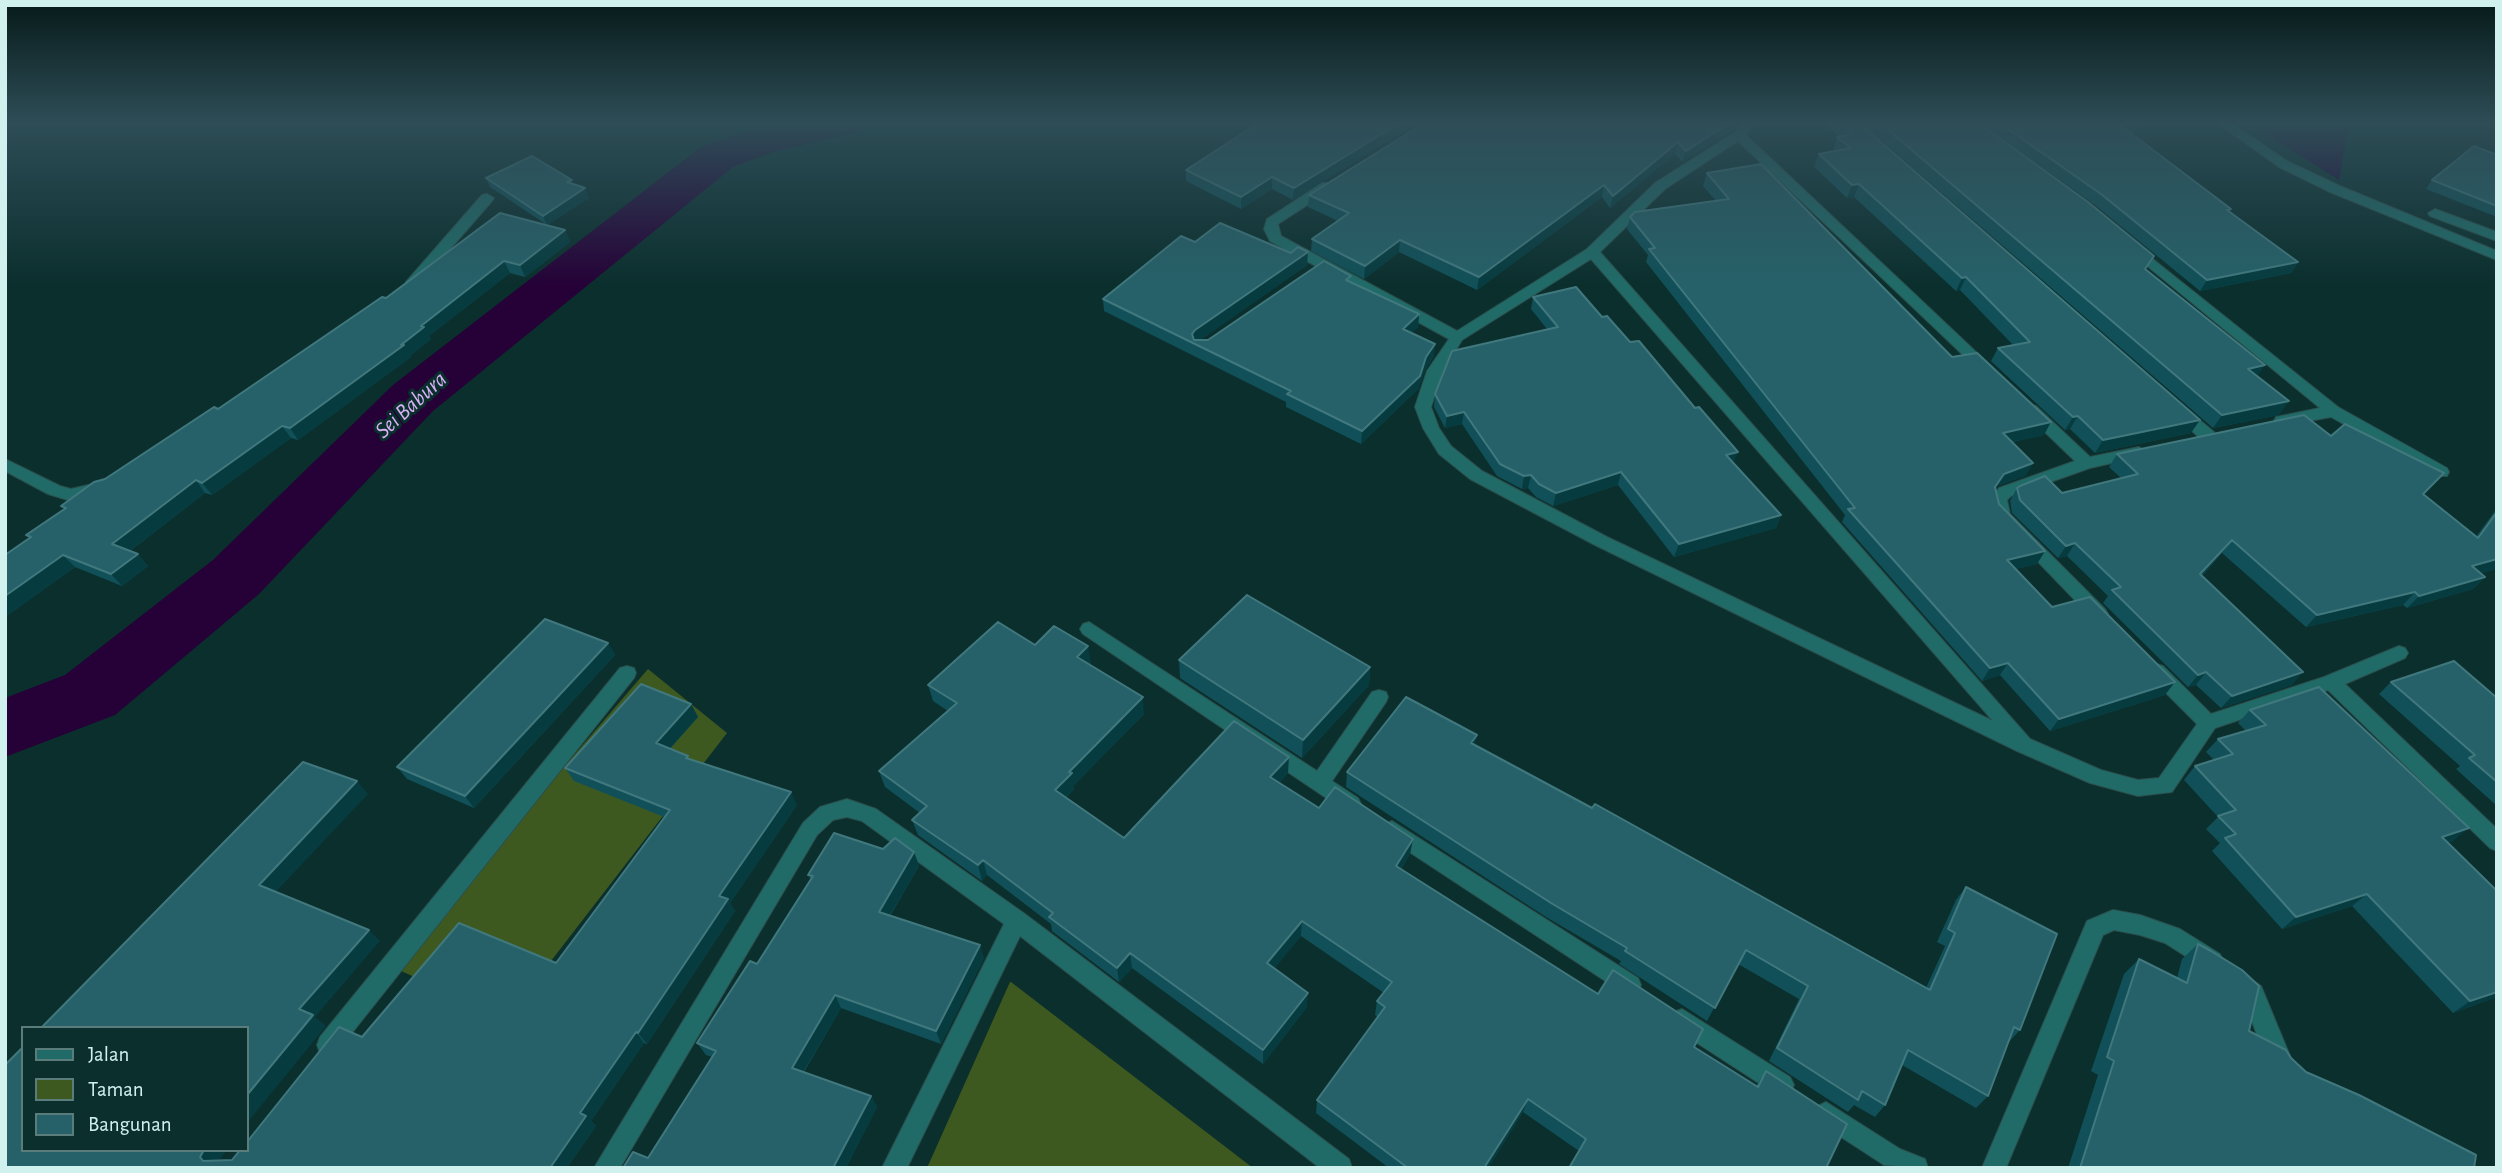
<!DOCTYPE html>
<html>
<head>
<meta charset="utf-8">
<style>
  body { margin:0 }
  #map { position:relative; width:2502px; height:1173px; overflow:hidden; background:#0b2f2d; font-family:"Alegreya Sans",sans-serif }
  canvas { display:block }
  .frame { position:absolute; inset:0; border:7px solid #d1f1ef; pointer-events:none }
  .legend { position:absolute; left:21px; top:1026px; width:228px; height:126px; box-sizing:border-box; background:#0b2f2d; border:2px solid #5a7d7b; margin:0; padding:9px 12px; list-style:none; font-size:21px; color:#d1f1ef }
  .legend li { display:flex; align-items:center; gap:14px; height:35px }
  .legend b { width:35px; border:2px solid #5a7d7b }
</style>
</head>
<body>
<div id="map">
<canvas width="2502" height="1173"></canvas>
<div class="frame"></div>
<ul class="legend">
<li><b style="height:9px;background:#206b68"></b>Jalan</li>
<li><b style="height:19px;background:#3e591f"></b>Taman</li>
<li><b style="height:19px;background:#266169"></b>Bangunan</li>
</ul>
</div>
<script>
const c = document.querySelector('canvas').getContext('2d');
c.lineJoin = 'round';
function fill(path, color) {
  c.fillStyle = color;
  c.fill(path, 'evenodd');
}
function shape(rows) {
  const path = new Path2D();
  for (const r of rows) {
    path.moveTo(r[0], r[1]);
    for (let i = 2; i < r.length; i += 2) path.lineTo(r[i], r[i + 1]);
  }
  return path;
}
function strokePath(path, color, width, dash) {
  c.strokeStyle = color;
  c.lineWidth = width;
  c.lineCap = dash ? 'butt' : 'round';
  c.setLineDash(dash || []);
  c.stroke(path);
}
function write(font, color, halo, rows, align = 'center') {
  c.font = font + ' "Alegreya Sans",sans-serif';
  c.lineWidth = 6;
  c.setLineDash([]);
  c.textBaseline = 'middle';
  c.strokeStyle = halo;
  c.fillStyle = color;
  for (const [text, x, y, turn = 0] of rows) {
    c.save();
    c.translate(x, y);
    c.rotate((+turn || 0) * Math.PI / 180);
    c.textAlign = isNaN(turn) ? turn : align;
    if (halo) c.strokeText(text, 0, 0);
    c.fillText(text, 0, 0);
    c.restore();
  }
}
fill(shape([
  [648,669,727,733,507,1018,392,967],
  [1010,982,1011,982,1253,1168,927,1168]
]), '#3e591f');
fill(shape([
  [2247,122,2349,122,2339,180]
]), '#250137');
fill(shape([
  [784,122,865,122,858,132,773,152,733,167,433,411,259,594,115,715,5,757,5,698,65,675,213,560,393,385,701,147,742,132,784,122]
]), '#250137');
const minor = shape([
  [1743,122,1755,122,1746,135,1992,367,1995,370,1992,373,1982,373,1738,141,1665,189,1600,252,2030,739,2101,770,2138,780,2159,778,2197,724,2149,676,2147,671,2149,666,2156,664,2163,666,2211,714,2324,677,2399,646,2405,648,2408,653,2405,658,2345,684,2497,829,2497,851,2490,848,2328,690,2215,728,2172,792,2138,796,2090,783,2017,751,1595,545,1470,479,1439,454,1423,428,1415,407,1427,371,1449,339,1270,241,1264,229,1267,219,1322,183,1332,183,1332,189,1278,224,1281,236,1457,331,1587,249,1655,183,1735,132,1743,122],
  [1591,259,1993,721,1607,537,1482,471,1451,446,1439,428,1431,407,1443,371,1462,340,1591,259],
  [2216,122,2230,122,2287,161,2340,186,2497,251,2497,260,2330,192,2279,167,2216,122],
  [487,194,494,198,492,201,416,288,406,288,406,282,482,195,487,194],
  [2435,209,2497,232,2497,241,2430,216,2428,213,2435,209],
  [2134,244,2338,407,2447,468,2449,472,2447,476,2435,476,2331,417,2282,426,2276,425,2274,421,2276,417,2320,408,2129,251,2127,248,2134,244],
  [2031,405,2036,406,2090,457,2139,447,2147,452,2139,457,2090,468,2011,496,2007,500,2010,514,2105,609,2108,614,2105,619,2093,619,1994,516,1991,499,1999,488,2075,461,2026,414,2023,410,2031,405],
  [2179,406,2184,407,2214,432,2216,436,2214,440,2202,440,2174,415,2171,411,2179,406],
  [5,459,60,486,71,489,97,483,105,489,103,493,71,501,48,494,5,471,5,459],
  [1089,622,1317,771,1372,692,1379,690,1386,692,1388,697,1386,702,1332,781,1358,798,1361,804,1358,810,1351,812,1344,810,1083,634,1080,629,1083,624,1089,622],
  [627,666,634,668,636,673,634,678,336,1053,328,1056,320,1053,317,1045,320,1037,620,668,627,666],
  [847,799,876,809,1025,914,1349,1159,1352,1168,1320,1168,1020,936,907,1168,882,1168,1004,924,862,821,847,817,833,820,817,835,620,1168,594,1168,803,823,820,807,847,799],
  [1392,821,1638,978,1641,985,1638,992,1630,995,1622,992,1385,836,1382,830,1385,824,1392,821],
  [2113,910,2140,915,2180,929,2220,954,2223,961,2220,968,2212,971,2204,968,2165,943,2140,935,2114,930,2103,935,2006,1168,1982,1168,2087,921,2113,910],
  [2243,974,2261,986,2292,1061,2289,1069,2281,1072,2273,1069,2263,1051,2244,1000,2232,984,2235,977,2243,974],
  [1682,1009,1790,1077,1794,1085,1790,1093,1782,1096,1774,1093,1674,1028,1671,1020,1674,1012,1682,1009],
  [1826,1102,1900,1149,1925,1159,1928,1168,1884,1165,1818,1122,1814,1114,1818,1106,1826,1102]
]);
strokePath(minor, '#2b4e4c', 2);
fill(minor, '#206b68');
fill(shape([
  [1419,122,1293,200,1272,189,1241,209,1186,181,1186,170],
  [1426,122,1740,122,1733,130,1682,162,1675,154,1610,208,1602,197,1477,290,1399,252,1364,279,1311,251,1312,239,1338,221,1308,207,1309,195],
  [1823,122,1858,122,2191,433,2095,453,2070,429,2065,430,1991,361,1998,348,2013,345,1960,290,1956,291,1854,197,1847,198,1814,167,1819,154,1835,151,1833,149,1838,136],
  [1860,122,1977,122,2146,270,2257,376,2279,415,2213,428],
  [1983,122,2140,122,2134,133,2131,133,2231,209,2229,212,2298,262,2291,273,2200,291,2095,205,1982,125],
  [2497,155,2497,217,2426,189,2432,180],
  [1707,173,1952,357,2044,435,2012,442,2033,463,2025,476,1997,486,1996,488,1999,504,2045,551,2037,564,2015,569,2052,607,2165,695,2050,731,2000,675,1982,681,1842,522,1845,515,1646,262,1648,255,1627,229,1630,217,1716,201,1703,186],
  [486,178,574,185,589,198,547,225,490,187],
  [565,230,570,242,525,277,510,273,429,336,431,339,410,356,411,357,298,440,291,438,212,495,205,493,130,551,148,566,122,586,75,567,5,617,5,555,29,538,26,535,64,509,61,506,218,409,386,298],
  [1195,242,1307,265,1200,340,1208,340,1351,282,1419,314,1418,327,1411,333,1434,356,1425,370,1418,389,1361,444,1286,407,1286,402,1104,311,1103,299],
  [1533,297,1602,317,1781,515,1776,528,1674,557,1618,485,1553,506,1536,497,1528,488,1522,489,1497,476,1462,424,1445,428,1434,407,1435,394,1547,329,1531,309],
  [2331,436,2444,473,2424,495,2476,537,2497,508,2497,569,2481,573,2485,577,2473,589,2407,608,2403,605,2306,627,2222,553,2202,576,2292,685,2221,708,2196,685,2188,687,2103,603,2108,596,2067,556,2058,558,2012,513,2010,501,2017,488,2062,493,2121,478,2109,467,2117,454],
  [608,643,615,655,474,808,407,779,397,767],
  [1035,645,1091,663,1089,664,1144,714,1074,785,1074,789,1066,798,1124,838,1288,773,1279,783,1319,808,1413,839,1410,854,1401,869,1598,994,1694,1047,1756,1086,1766,1071,1847,1124,1579,1151,1523,1112,1488,1168,1389,1168,1316,1113,1317,1100,1378,1017,1375,1015,1377,1001,1384,993,1301,936,1274,968,1307,1007,1263,1064,1132,968,1119,982,1052,931,1051,924,987,875,982,881,918,835,912,820,920,813,885,787,879,771,948,711,933,701,928,685],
  [1179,660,1370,667,1369,685,1302,758,1180,678],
  [2391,682,2497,698,2497,806,2456,769,2460,766,2379,694],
  [691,704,698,717,670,749,690,759,797,805,730,903,735,911,647,1044,644,1043,591,1121,596,1126,567,1168,5,1168,232,1160,362,1037,556,963,664,817,574,781,565,768],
  [2250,710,2453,841,2447,843,2497,997,2453,1013,2352,906,2282,929,2212,851,2220,843,2206,829,2218,817,2184,780,2195,766,2214,760,2206,752,2218,739,2246,731,2238,723],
  [1475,746,1926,988,1945,946,1937,942,1956,900,1966,887,2020,1030,2008,1043,1988,1096,1976,1108,1902,1065,1885,1105,1875,1117,1854,1105,1848,1112,1769,1061,1799,999,1738,964,1707,1021,1619,964,1621,961,1546,917,1346,787,1347,772],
  [883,849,914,852,919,866,890,916,984,958,941,1044,841,1008,804,1072,871,1096,877,1107,846,1168,623,1168,648,1158,712,1057,706,1055,697,1043,757,964,811,880,808,875],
  [2198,944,2249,1031,2291,1058,2306,1072,2474,1168,2068,1168,2098,1075,2091,1071,2124,974,2139,959,2177,978,2182,959]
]), '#115058');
fill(shape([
  [1401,122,1419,122,1293,200,1294,188],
  [1731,122,1740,122,1733,130,1682,162,1686,151],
  [2136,122,2140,122,2134,133,2114,136,2120,125],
  [1678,142,1675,154,1610,208,1613,196],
  [1272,177,1272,189,1241,209,1241,197],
  [1859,184,1854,197,1847,198,1852,185],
  [1604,185,1602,197,1477,290,1479,277],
  [585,188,589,198,547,225,543,216],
  [565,230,570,242,525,277,520,265],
  [1400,240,1399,252,1364,279,1365,266],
  [1308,252,1307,265,1195,344,1192,334,1195,330],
  [504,261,510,273,429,336,431,339,410,356,411,357,298,440,290,428,401,345,421,326],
  [2298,262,2291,273,2200,291,2207,280],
  [1966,277,1960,290,1956,291,1962,278],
  [1419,314,1418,327,1402,342,1403,329],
  [1435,344,1434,356,1425,370,1418,389,1361,444,1362,431,1426,357],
  [2265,365,2256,378,2248,369],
  [2289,401,2279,415,2213,428,2222,415],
  [1464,412,1462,424,1445,428,1447,416],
  [2078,416,2070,429,2065,430,2073,417],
  [2200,420,2191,433,2095,453,2103,440],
  [2051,422,2044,435,1996,445,2003,433],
  [282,426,291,438,212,495,202,483],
  [1738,452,1733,464,1726,455],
  [2033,463,2025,476,1997,486,1988,499,2004,474],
  [1621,472,1618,485,1553,506,1556,493],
  [1531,475,1528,488,1522,489,1524,476],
  [196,480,205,493,123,556,112,544],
  [1781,515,1776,528,1674,557,1679,544],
  [2232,540,2222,553,2191,587,2200,574],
  [2075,543,2067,556,2058,558,2066,546],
  [2045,551,2037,564,2000,573,2007,560],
  [138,554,148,566,122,586,111,574],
  [63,555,75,567,5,617,5,596],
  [2497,559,2497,569,2460,579,2472,566],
  [2485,577,2473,589,2407,608,2419,596],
  [2415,592,2403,605,2306,627,2317,615],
  [608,643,615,655,474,808,465,796],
  [1088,646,1091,663,1080,673,1077,657],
  [2008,663,2000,675,1982,681,1990,668],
  [1370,667,1369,685,1302,758,1303,740],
  [2206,672,2196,685,2188,687,2198,675],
  [2303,672,2292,685,2221,708,2232,696],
  [2175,682,2165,695,2050,731,2059,719],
  [1143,697,1144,714,1074,785,1074,789,1058,806,1055,790,1069,772],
  [691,704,698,717,663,756,656,743],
  [1477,735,1474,750,1471,743],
  [1289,757,1288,773,1270,793,1270,777],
  [357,781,368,794,271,897,259,885],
  [791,792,797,805,730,903,735,911,647,1044,638,1033,719,896],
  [2469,828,2453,841,2426,850,2442,837],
  [1413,839,1410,854,1393,881,1396,866],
  [914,852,919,866,884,925,879,912],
  [983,860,987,875,982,881,978,865],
  [2367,894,2352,906,2282,929,2296,917],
  [1302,921,1301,936,1267,978,1267,963],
  [369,930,380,941,315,1017,326,1026,247,1123,247,1095,299,1009],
  [980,945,984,958,941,1044,936,1031],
  [1130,953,1132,968,1119,982,1117,968],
  [2497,992,2497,997,2453,1013,2470,1001],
  [1308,993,1307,1007,1263,1064,1263,1050],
  [835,995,841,1008,799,1079,792,1068],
  [636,1032,644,1043,591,1121,596,1126,567,1168,550,1168,580,1113],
  [871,1096,877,1107,846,1168,833,1168],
  [1528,1099,1523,1112,1488,1168,1484,1168],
  [204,1150,226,1150,216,1167,203,1161,200,1157]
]), '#063c40');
const building = shape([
  [1260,122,1401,122,1294,188,1272,177,1241,197,1186,170,1260,122],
  [1426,122,1731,122,1686,151,1678,142,1613,196,1604,185,1479,277,1400,240,1365,266,1312,239,1349,213,1309,195,1426,122],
  [1841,122,1858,122,2200,420,2103,440,2078,416,2073,417,1998,348,2030,342,1966,277,1962,278,1859,184,1852,185,1819,154,1851,148,1837,137,1853,134,1841,122],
  [1879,122,1977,122,2088,202,2154,256,2145,269,2265,365,2248,369,2289,401,2222,415,1879,122],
  [1998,122,2136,122,2120,125,2231,209,2227,210,2298,262,2207,280,2101,194,1998,122],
  [2474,146,2497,155,2497,206,2432,180,2474,146],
  [532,156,572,180,567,182,585,188,543,216,486,178,532,156],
  [1761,164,1952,357,1977,353,2051,422,2003,433,2033,463,2004,474,1995,487,1999,504,2045,551,2007,560,2052,607,2090,597,2175,682,2059,719,2008,663,1990,668,1848,509,1855,508,1649,249,1655,248,1630,217,1635,212,1729,199,1707,173,1761,164],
  [500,213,565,230,520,265,504,261,421,326,424,327,401,345,404,345,290,428,282,426,202,483,196,480,112,544,138,554,111,574,63,555,5,596,5,555,31,537,26,535,66,508,61,506,94,482,105,479,214,407,218,409,382,297,386,298,500,213],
  [1220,223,1291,253,1298,247,1308,252,1195,330,1192,334,1194,340,1208,340,1324,261,1351,276,1346,280,1419,314,1403,329,1435,344,1426,357,1420,376,1362,431,1287,394,1291,391,1103,299,1181,236,1195,242,1220,223],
  [1576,287,1602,317,1607,316,1630,342,1639,341,1695,408,1699,407,1738,452,1726,455,1781,515,1679,544,1621,472,1556,493,1539,484,1531,475,1524,476,1500,464,1464,412,1447,416,1435,394,1452,351,1558,327,1533,297,1576,287],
  [2304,415,2331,436,2345,424,2444,473,2423,494,2478,538,2497,512,2497,559,2472,566,2485,577,2419,596,2415,592,2317,615,2232,540,2200,574,2303,672,2232,696,2206,672,2198,675,2112,590,2121,587,2075,543,2066,546,2020,500,2017,488,2020,486,2045,476,2062,493,2138,474,2117,454,2304,415],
  [1247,595,1370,667,1303,740,1179,660,1247,595],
  [545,619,608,643,465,796,397,767,545,619],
  [998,622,1035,645,1054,626,1088,646,1077,657,1143,697,1069,772,1072,773,1055,790,1124,838,1234,721,1289,757,1270,777,1319,808,1335,787,1413,839,1396,866,1598,994,1613,970,1703,1029,1694,1047,1758,1087,1766,1071,1847,1124,1826,1168,1569,1168,1586,1139,1528,1099,1484,1168,1408,1168,1317,1100,1385,1007,1377,1001,1392,982,1302,921,1267,963,1308,993,1263,1050,1130,953,1117,968,1049,917,1053,913,983,860,978,865,912,820,927,806,879,771,957,703,928,685,998,622],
  [2454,661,2497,698,2497,782,2469,758,2475,755,2391,682,2454,661],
  [641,684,691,704,656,743,688,756,686,758,791,792,719,896,728,899,638,1033,636,1032,580,1113,586,1116,550,1168,5,1168,5,1065,23,1047,23,1150,204,1150,200,1157,203,1161,232,1160,240,1150,247,1150,247,1142,339,1027,362,1037,459,923,556,963,670,810,565,768,641,684],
  [2319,687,2469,828,2442,837,2497,891,2497,992,2470,1001,2367,894,2296,917,2225,838,2236,834,2218,816,2236,810,2195,766,2233,754,2218,739,2266,725,2250,710,2319,687],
  [1406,697,1477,735,1471,743,1592,808,1595,804,1930,990,1955,933,1948,929,1966,887,2057,934,2020,1030,2014,1027,1988,1096,1908,1050,1885,1105,1862,1091,1858,1100,1777,1048,1808,986,1746,950,1715,1008,1625,951,1627,948,1551,903,1347,772,1406,697],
  [303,762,357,781,259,885,369,930,299,1009,313,1015,247,1095,247,1028,41,1028,303,762],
  [834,833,883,849,895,838,914,852,879,912,980,945,936,1031,835,995,792,1068,871,1096,833,1168,623,1168,633,1152,648,1158,716,1051,697,1043,750,961,757,964,813,876,808,875,834,833],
  [2198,944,2211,951,2242,970,2259,986,2249,1031,2286,1050,2291,1058,2306,1072,2359,1095,2476,1155,2474,1168,2080,1168,2114,1061,2107,1057,2139,959,2187,983,2198,944]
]);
fill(building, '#266169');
strokePath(building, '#41787e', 2);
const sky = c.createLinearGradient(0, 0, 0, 286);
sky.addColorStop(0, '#061a19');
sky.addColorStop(0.43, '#2e4d57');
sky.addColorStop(1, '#2e4d5700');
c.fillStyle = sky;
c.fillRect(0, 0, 2502, 286);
write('italic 23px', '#d9b1f6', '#0b2f2d', [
  ["Sei Babura",411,405,-42]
]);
</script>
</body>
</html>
